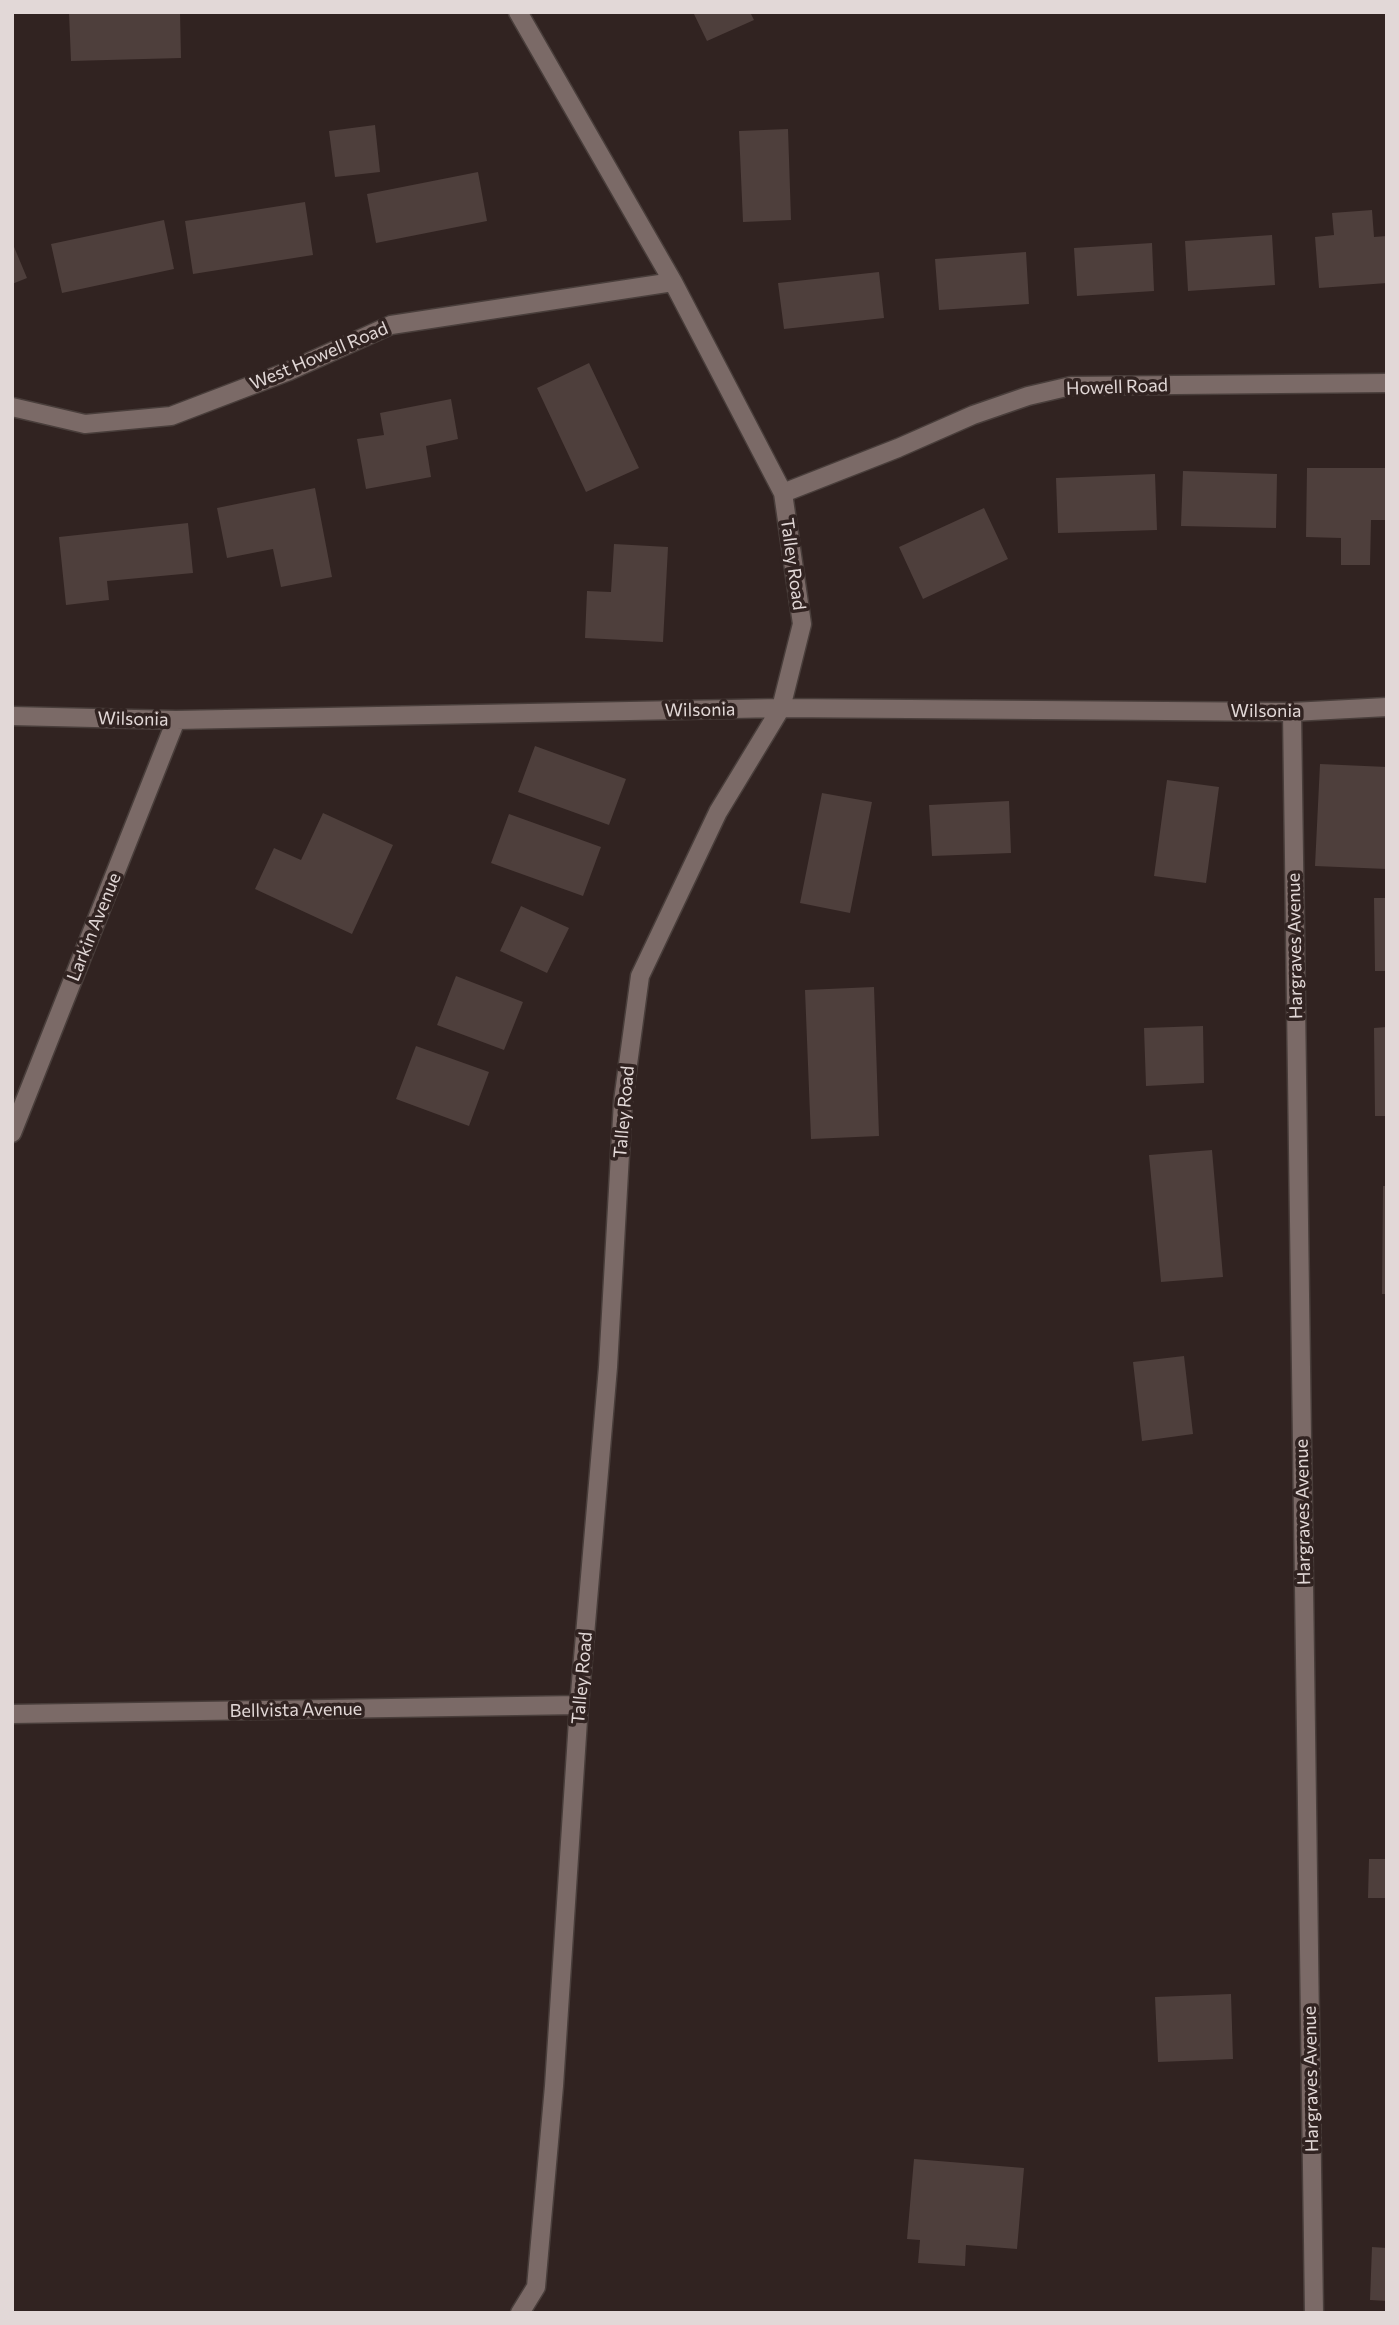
<!DOCTYPE html>
<html>
<head>
<meta charset="utf-8">
<style>
  body { margin:0 }
  #map { position:relative; width:1399px; height:2325px; overflow:hidden; background:#312321; font-family:Commissioner,sans-serif }
  canvas { display:block }
  .frame { position:absolute; inset:0; border:14px solid #e2d8d7; pointer-events:none }
</style>
</head>
<body>
<div id="map">
<canvas width="1399" height="2325"></canvas>
<div class="frame"></div>
</div>
<script>
const c = document.querySelector('canvas').getContext('2d');
c.lineJoin = 'round';
function fill(path, color) {
  c.fillStyle = color;
  c.fill(path, 'evenodd');
}
function shape(rows) {
  const path = new Path2D();
  for (const r of rows) {
    path.moveTo(r[0], r[1]);
    for (let i = 2; i < r.length; i += 2) path.lineTo(r[i], r[i + 1]);
  }
  return path;
}
function strokePath(path, color, width, dash) {
  c.strokeStyle = color;
  c.lineWidth = width;
  c.lineCap = dash ? 'butt' : 'round';
  c.setLineDash(dash || []);
  c.stroke(path);
}
function write(font, color, halo, rows, align = 'center') {
  c.font = font + ' Commissioner,sans-serif';
  c.lineWidth = 7;
  c.setLineDash([]);
  c.textBaseline = 'middle';
  c.strokeStyle = halo;
  c.fillStyle = color;
  for (const [text, x, y, turn = 0] of rows) {
    c.save();
    c.translate(x, y);
    c.rotate((+turn || 0) * Math.PI / 180);
    c.textAlign = isNaN(turn) ? turn : align;
    if (halo) c.strokeText(text, 0, 0);
    c.fillText(text, 0, 0);
    c.restore();
  }
}
fill(shape([
  [69,12,180,12,181,58,71,61],
  [693,12,750,12,754,20,707,41],
  [375,125,380,172,335,177,329,131],
  [788,129,791,220,743,222,739,131],
  [478,172,487,221,376,243,367,194],
  [305,202,313,255,193,274,185,221],
  [1372,210,1374,237,1387,236,1387,283,1319,288,1315,237,1334,235,1332,213],
  [164,220,174,269,62,293,51,244],
  [1272,235,1275,285,1188,291,1185,241],
  [12,242,27,278,12,284],
  [1152,243,1154,291,1077,296,1074,248],
  [1026,252,1029,304,939,310,935,259],
  [879,272,884,318,784,329,778,283],
  [589,363,639,468,586,492,537,388],
  [451,399,458,439,426,446,431,477,366,489,357,439,384,435,380,413],
  [1307,468,1387,468,1387,520,1371,520,1370,565,1341,565,1341,538,1306,537],
  [1183,471,1277,474,1276,528,1181,526],
  [1155,474,1157,530,1058,533,1056,478],
  [315,488,332,577,281,587,273,549,227,558,217,508],
  [984,508,1008,559,923,599,899,547],
  [188,523,193,573,107,581,109,600,66,605,59,537],
  [614,544,668,547,663,642,585,638,587,591,611,592],
  [535,746,626,779,609,825,518,792],
  [1320,764,1387,767,1387,869,1315,866],
  [1167,780,1219,787,1206,883,1154,876],
  [822,793,872,802,850,913,800,903],
  [1009,801,1011,853,932,856,929,805],
  [323,813,393,845,352,934,255,889,274,848,301,860],
  [509,814,601,847,583,896,491,863],
  [1374,898,1387,898,1387,971,1375,971],
  [521,906,569,928,547,973,500,951],
  [456,976,523,1002,504,1050,437,1025],
  [874,987,879,1136,811,1139,805,990],
  [1203,1026,1204,1083,1146,1086,1144,1028],
  [1387,1027,1387,1116,1375,1116,1374,1028],
  [416,1046,489,1072,469,1126,396,1099],
  [1212,1150,1223,1277,1161,1282,1149,1155],
  [1383,1186,1387,1186,1387,1294,1382,1294],
  [1184,1356,1193,1434,1142,1441,1133,1362],
  [1369,1859,1387,1859,1387,1898,1368,1898],
  [1231,1994,1233,2059,1158,2062,1155,1997],
  [914,2159,1024,2168,1017,2249,966,2245,965,2266,918,2263,920,2240,907,2239],
  [1372,2247,1387,2248,1387,2301,1370,2300]
]), '#4e3f3c');
const street = shape([
  [518,12,673,282,783,493,802,624,781,708,718,812,640,976,623,1101,608,1367,579,1705,554,2086,536,2287,520,2313],
  [12,407,85,424,171,416,289,371,391,325,673,282],
  [783,493,898,448,973,415,1028,396,1071,386,1387,383],
  [1292,712,1314,2313],
  [12,716,176,720,781,708,1292,712,1387,707],
  [12,1133,176,720],
  [12,1714,579,1705]
]);
strokePath(street, '#493e3b', 21);
strokePath(street, '#7b6a67', 18);
write('18px', '#e2d8d7', '#312321', [
  ["West Howell Road",319,356,-23],
  ["Howell Road",1117,387,-2],
  ["Talley Road",793,564,82],
  ["Wilsonia",700,710,-1],
  ["Wilsonia",1266,711],
  ["Wilsonia",133,719,1],
  ["Larkin Avenue",94,927,-68],
  ["Hargraves Avenue",1295,946,-91],
  ["Talley Road",624,1112,-85],
  ["Hargraves Avenue",1303,1512,-91],
  ["Talley Road",582,1678,-85],
  ["Bellvista Avenue",296,1710,-1],
  ["Hargraves Avenue",1311,2079,-91]
]);
</script>
</body>
</html>
